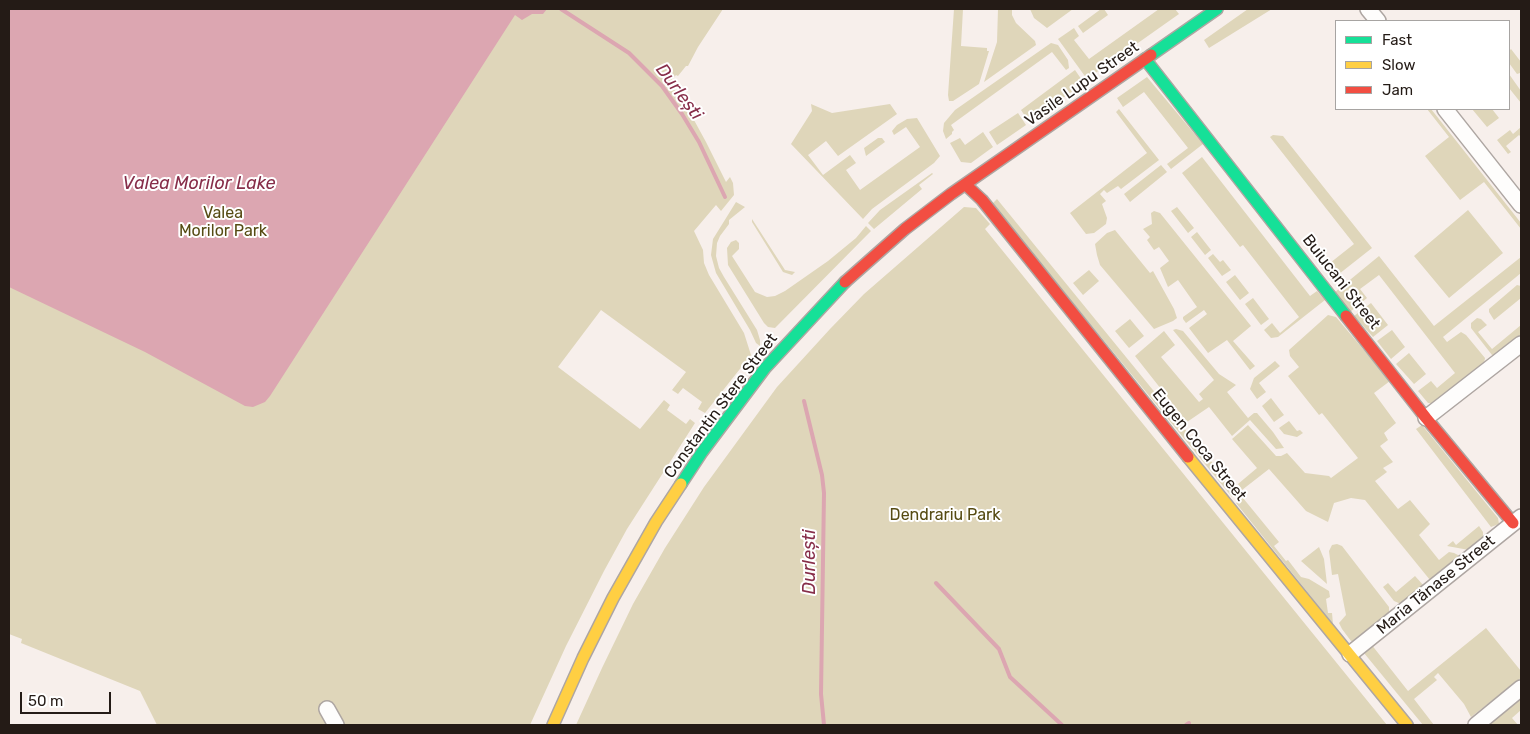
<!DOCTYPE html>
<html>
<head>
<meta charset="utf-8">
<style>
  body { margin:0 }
  #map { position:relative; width:1530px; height:734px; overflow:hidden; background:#f7efeb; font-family:Rubik,sans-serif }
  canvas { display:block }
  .frame { position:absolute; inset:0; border:10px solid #241b16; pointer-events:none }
  .legend { position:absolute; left:1335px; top:20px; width:175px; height:90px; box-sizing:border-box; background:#fff; border:1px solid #a7a4a2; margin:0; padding:6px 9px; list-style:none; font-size:15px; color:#241b16 }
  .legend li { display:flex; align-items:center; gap:10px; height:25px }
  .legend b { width:25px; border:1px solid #a7a4a2 }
  .scale { position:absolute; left:20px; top:692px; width:91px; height:22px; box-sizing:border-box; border:2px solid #241b16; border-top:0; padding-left:6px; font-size:15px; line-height:18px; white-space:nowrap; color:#241b16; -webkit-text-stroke:4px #fff; paint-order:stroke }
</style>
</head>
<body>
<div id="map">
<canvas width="1530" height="734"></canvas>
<div class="frame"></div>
<ul class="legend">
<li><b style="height:6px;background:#16e098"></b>Fast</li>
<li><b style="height:6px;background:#ffcf43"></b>Slow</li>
<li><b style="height:6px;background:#f24e42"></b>Jam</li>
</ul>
<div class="scale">50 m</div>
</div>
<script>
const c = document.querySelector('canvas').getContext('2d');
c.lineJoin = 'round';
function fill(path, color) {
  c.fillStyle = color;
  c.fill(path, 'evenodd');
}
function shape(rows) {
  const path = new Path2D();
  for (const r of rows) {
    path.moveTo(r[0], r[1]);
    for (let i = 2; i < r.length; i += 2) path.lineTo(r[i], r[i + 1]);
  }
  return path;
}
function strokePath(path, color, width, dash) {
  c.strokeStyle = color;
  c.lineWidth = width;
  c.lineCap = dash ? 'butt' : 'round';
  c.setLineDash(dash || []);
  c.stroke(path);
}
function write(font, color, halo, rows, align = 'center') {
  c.font = font + ' Rubik,sans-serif';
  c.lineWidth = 4;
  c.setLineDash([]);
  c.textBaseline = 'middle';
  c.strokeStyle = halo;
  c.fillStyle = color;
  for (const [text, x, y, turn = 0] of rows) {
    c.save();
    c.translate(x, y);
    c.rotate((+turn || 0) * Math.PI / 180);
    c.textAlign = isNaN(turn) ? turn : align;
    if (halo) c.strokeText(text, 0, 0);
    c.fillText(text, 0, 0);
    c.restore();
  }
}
fill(shape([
  [9,9,723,9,698,47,688,66,686,66,678,76,676,75,669,83,683,100,706,142,726,182,730,177,733,183,734,195,721,211,716,205,694,231,703,250,704,263,709,275,744,333,751,355,705,413,698,409,702,402,683,388,678,394,672,390,686,372,601,310,558,367,640,429,664,400,670,405,667,410,686,424,690,419,695,423,627,529,604,571,566,646,530,725,157,725,140,691,21,643,22,639,9,634],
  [954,9,963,9,961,46,987,48,987,51,989,51,979,84,953,101,949,101,948,95],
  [998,9,1012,9,1012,15,1016,23,1035,41,1036,45,984,82,997,42],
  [1030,9,1073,9,1047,28,1034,18],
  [1101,9,1104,9,1108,15,1083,33,1078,26],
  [1159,9,1175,9,1179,14,1087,79,1058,39,1074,28,1079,36,1074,40,1089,59],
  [1248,9,1272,9,1209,48,1204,40],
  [1051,43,1058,45,1068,60,1069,68,1066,70,1052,52,951,125,954,130,952,132,952,134,946,139,943,131,944,123,955,110],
  [1511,49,1521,62,1521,72,1520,73,1517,74,1509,63,1509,51],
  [1075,70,1084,83,1029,122,1021,110],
  [1509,74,1521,91,1521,103,1509,88],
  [1147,77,1203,144,1171,169,1167,164,1188,148,1144,92,1123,107,1117,98],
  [811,104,832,113,890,104,897,114,838,156,826,141,808,155,823,175,850,155,856,163,846,170,860,190,920,147,906,127,894,135,892,131,897,125,907,119,917,118,940,156,934,163,872,209,863,219,791,144,812,111],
  [1119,109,1159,160,1121,189,1118,186,1107,193,1104,190,1100,194,1106,201,1102,204,1107,218,1106,224,1094,233,1086,234,1070,213,1147,153,1116,112],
  [1427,109,1431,109,1521,223,1521,229,1484,182,1460,200,1425,156,1449,137],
  [1472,109,1492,109,1499,118,1487,127],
  [1018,113,1026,125,997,145,989,132],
  [1521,127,1521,137,1519,135,1506,146,1511,152,1508,154,1497,140,1510,130,1513,134],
  [983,132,993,147,971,163,961,162,950,143,960,138,965,145],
  [1273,135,1283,136,1372,248,1339,274,1330,263,1354,244,1270,137],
  [878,138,882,138,885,142,866,156,864,148],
  [1202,157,1310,296,1317,291,1325,300,1278,337,1271,338,1264,330,1272,323,1280,333,1299,317,1243,245,1240,247,1182,173],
  [1161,165,1167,172,1130,202,1124,194],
  [932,173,933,174,919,185,922,189,874,229,868,223,880,210],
  [997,199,1237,493,1232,497,992,204],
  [736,202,745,207,729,220,729,224,720,236,717,243,716,256,719,268,724,277,757,330,760,340,760,346,756,343,750,330,716,273,711,255,713,239],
  [964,207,976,208,990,224,985,229,1387,725,576,725,602,668,633,604,665,548,704,487,777,387,830,329,864,294],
  [1177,207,1194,228,1188,233,1171,211],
  [1468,210,1503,253,1449,298,1414,256],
  [1154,211,1160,213,1251,326,1233,341,1255,366,1250,370,1227,340,1208,353,1189,328,1207,314,1204,310,1186,323,1183,319,1183,317,1197,307,1178,280,1168,287,1160,268,1169,261,1159,247,1154,250,1147,240,1150,237,1143,229,1152,224,1151,213],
  [752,219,785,270,795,272,792,275,783,272,752,222],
  [866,226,871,231,775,328,768,327,764,323,728,265,727,248,731,242,736,240,739,243,739,249,732,256,755,292,767,297,775,296,785,291,828,261,856,238],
  [1115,230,1150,273,1153,271,1174,309,1177,318,1173,321,1154,329,1100,265,1097,255,1095,244,1107,233],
  [1197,232,1211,250,1205,255,1191,237],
  [1213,254,1220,262,1223,260,1231,270,1222,276,1208,258],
  [1379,256,1434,326,1521,257,1521,273,1443,337,1447,342,1461,332,1466,335,1485,358,1484,364,1435,404,1428,403,1418,391,1431,381,1437,388,1455,373,1379,275,1360,289,1367,298,1350,312,1334,293],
  [1089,270,1099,281,1083,295,1073,283],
  [1235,275,1249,293,1240,300,1226,282],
  [1517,285,1521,286,1521,298,1494,320,1489,312,1489,309],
  [1253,298,1269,319,1261,325,1245,304],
  [1371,303,1388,325,1373,337,1354,316],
  [1328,315,1336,317,1390,381,1374,393,1396,423,1384,433,1388,440,1380,446,1393,462,1383,468,1387,472,1375,481,1398,509,1410,500,1430,524,1419,535,1439,560,1449,552,1454,553,1460,556,1430,580,1365,500,1351,498,1334,503,1328,522,1306,511,1269,469,1242,490,1238,484,1257,468,1232,439,1248,425,1276,456,1281,456,1287,453,1305,473,1329,476,1331,478,1358,458,1322,413,1319,415,1288,376,1299,367,1290,356,1289,350],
  [1477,318,1481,319,1487,325,1478,332,1492,349,1521,325,1521,335,1496,355,1492,355,1471,328,1471,323],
  [1130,319,1144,336,1129,348,1115,331],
  [1176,329,1183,331,1219,374,1236,385,1227,392,1248,418,1254,413,1257,413,1273,432,1284,448,1276,449,1250,420,1232,436,1209,407,1187,422,1135,356,1164,331,1175,345,1161,357,1199,402,1203,399,1199,394,1214,380,1173,330],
  [1392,330,1405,347,1391,359,1377,341],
  [1409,353,1426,374,1414,384,1396,364],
  [1275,361,1280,366,1259,383,1266,392,1257,399,1250,389,1254,378],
  [1271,398,1284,415,1274,422,1262,406],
  [1289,421,1297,431,1300,430,1303,433,1297,437,1284,434,1279,428],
  [1422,425,1498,518,1499,524,1491,527,1416,429],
  [1243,498,1279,542,1274,546,1286,561,1288,560,1301,577,1309,579,1329,591,1330,597,1326,599,1328,613,1332,613,1333,624,1236,503],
  [1479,526,1483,532,1483,538,1469,550,1447,546,1453,541,1456,545],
  [1337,544,1342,546,1389,607,1389,612,1386,615,1354,641,1351,641,1342,629,1339,623,1346,615,1338,574,1332,575,1329,551,1332,545],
  [1319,547,1324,559,1327,584,1301,561],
  [1415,576,1424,586,1401,604,1394,601,1383,587,1388,583,1396,592],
  [1486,628,1521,671,1521,678,1471,717,1464,704,1438,673,1434,677,1437,680,1414,699,1434,725,1423,725,1364,653,1364,651,1371,644,1408,691],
  [1521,696,1521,710,1512,718,1518,725,1486,725]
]), '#dfd6ba');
fill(shape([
  [9,9,547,9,543,14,532,14,522,20,515,15,270,396,265,402,253,407,245,406,145,352,9,287]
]), '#dca6b1');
strokePath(shape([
  [561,9,629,53,662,86,682,114,699,142,725,197],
  [804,401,822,475,824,493,821,694,824,725],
  [936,583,999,649,1010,677,1062,725],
  [1186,725,1189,723]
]), '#dca6b1', 4);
const street = shape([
  [1368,9,1378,21],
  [1445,109,1521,205],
  [1426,418,1521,344],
  [1350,654,1521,517],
  [327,709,336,725],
  [1476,725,1521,688]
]);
const fast = shape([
  [1151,55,1217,9],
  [1145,59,1346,316],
  [681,484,702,452,765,368,845,282]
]);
const slow = shape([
  [1188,457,1407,725],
  [553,725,583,658,613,598,656,522,681,484]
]);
const jam = shape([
  [966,185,982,200,1188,457],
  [845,282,905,229,951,194,1151,55],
  [1346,316,1426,418,1513,523]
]);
strokePath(street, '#aea6a2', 18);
strokePath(fast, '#aea6a2', 14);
strokePath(slow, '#aea6a2', 14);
strokePath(jam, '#aea6a2', 14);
strokePath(street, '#fefdfc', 15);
strokePath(fast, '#16e098', 11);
strokePath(slow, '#ffcf43', 11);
strokePath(jam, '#f24e42', 11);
write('16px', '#241b16', '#fff', [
  ["Vasile Lupu Street",1082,84,-35],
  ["Buiucani Street",1341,282,52],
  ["Constantin Stere Street",721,406,-53],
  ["Eugen Coca Street",1199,445,51],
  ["Maria Tănase Street",1436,585,-39]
]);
write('16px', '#564b13', '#fff', [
  ["Valea",223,213],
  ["Morilor Park",223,231],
  ["Dendrariu Park",945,515]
]);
write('italic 18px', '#872e4a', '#fff', [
  ["Durlești",679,92,53],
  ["Valea Morilor Lake",199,184],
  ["Durlești",810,562,-90]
]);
</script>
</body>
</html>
